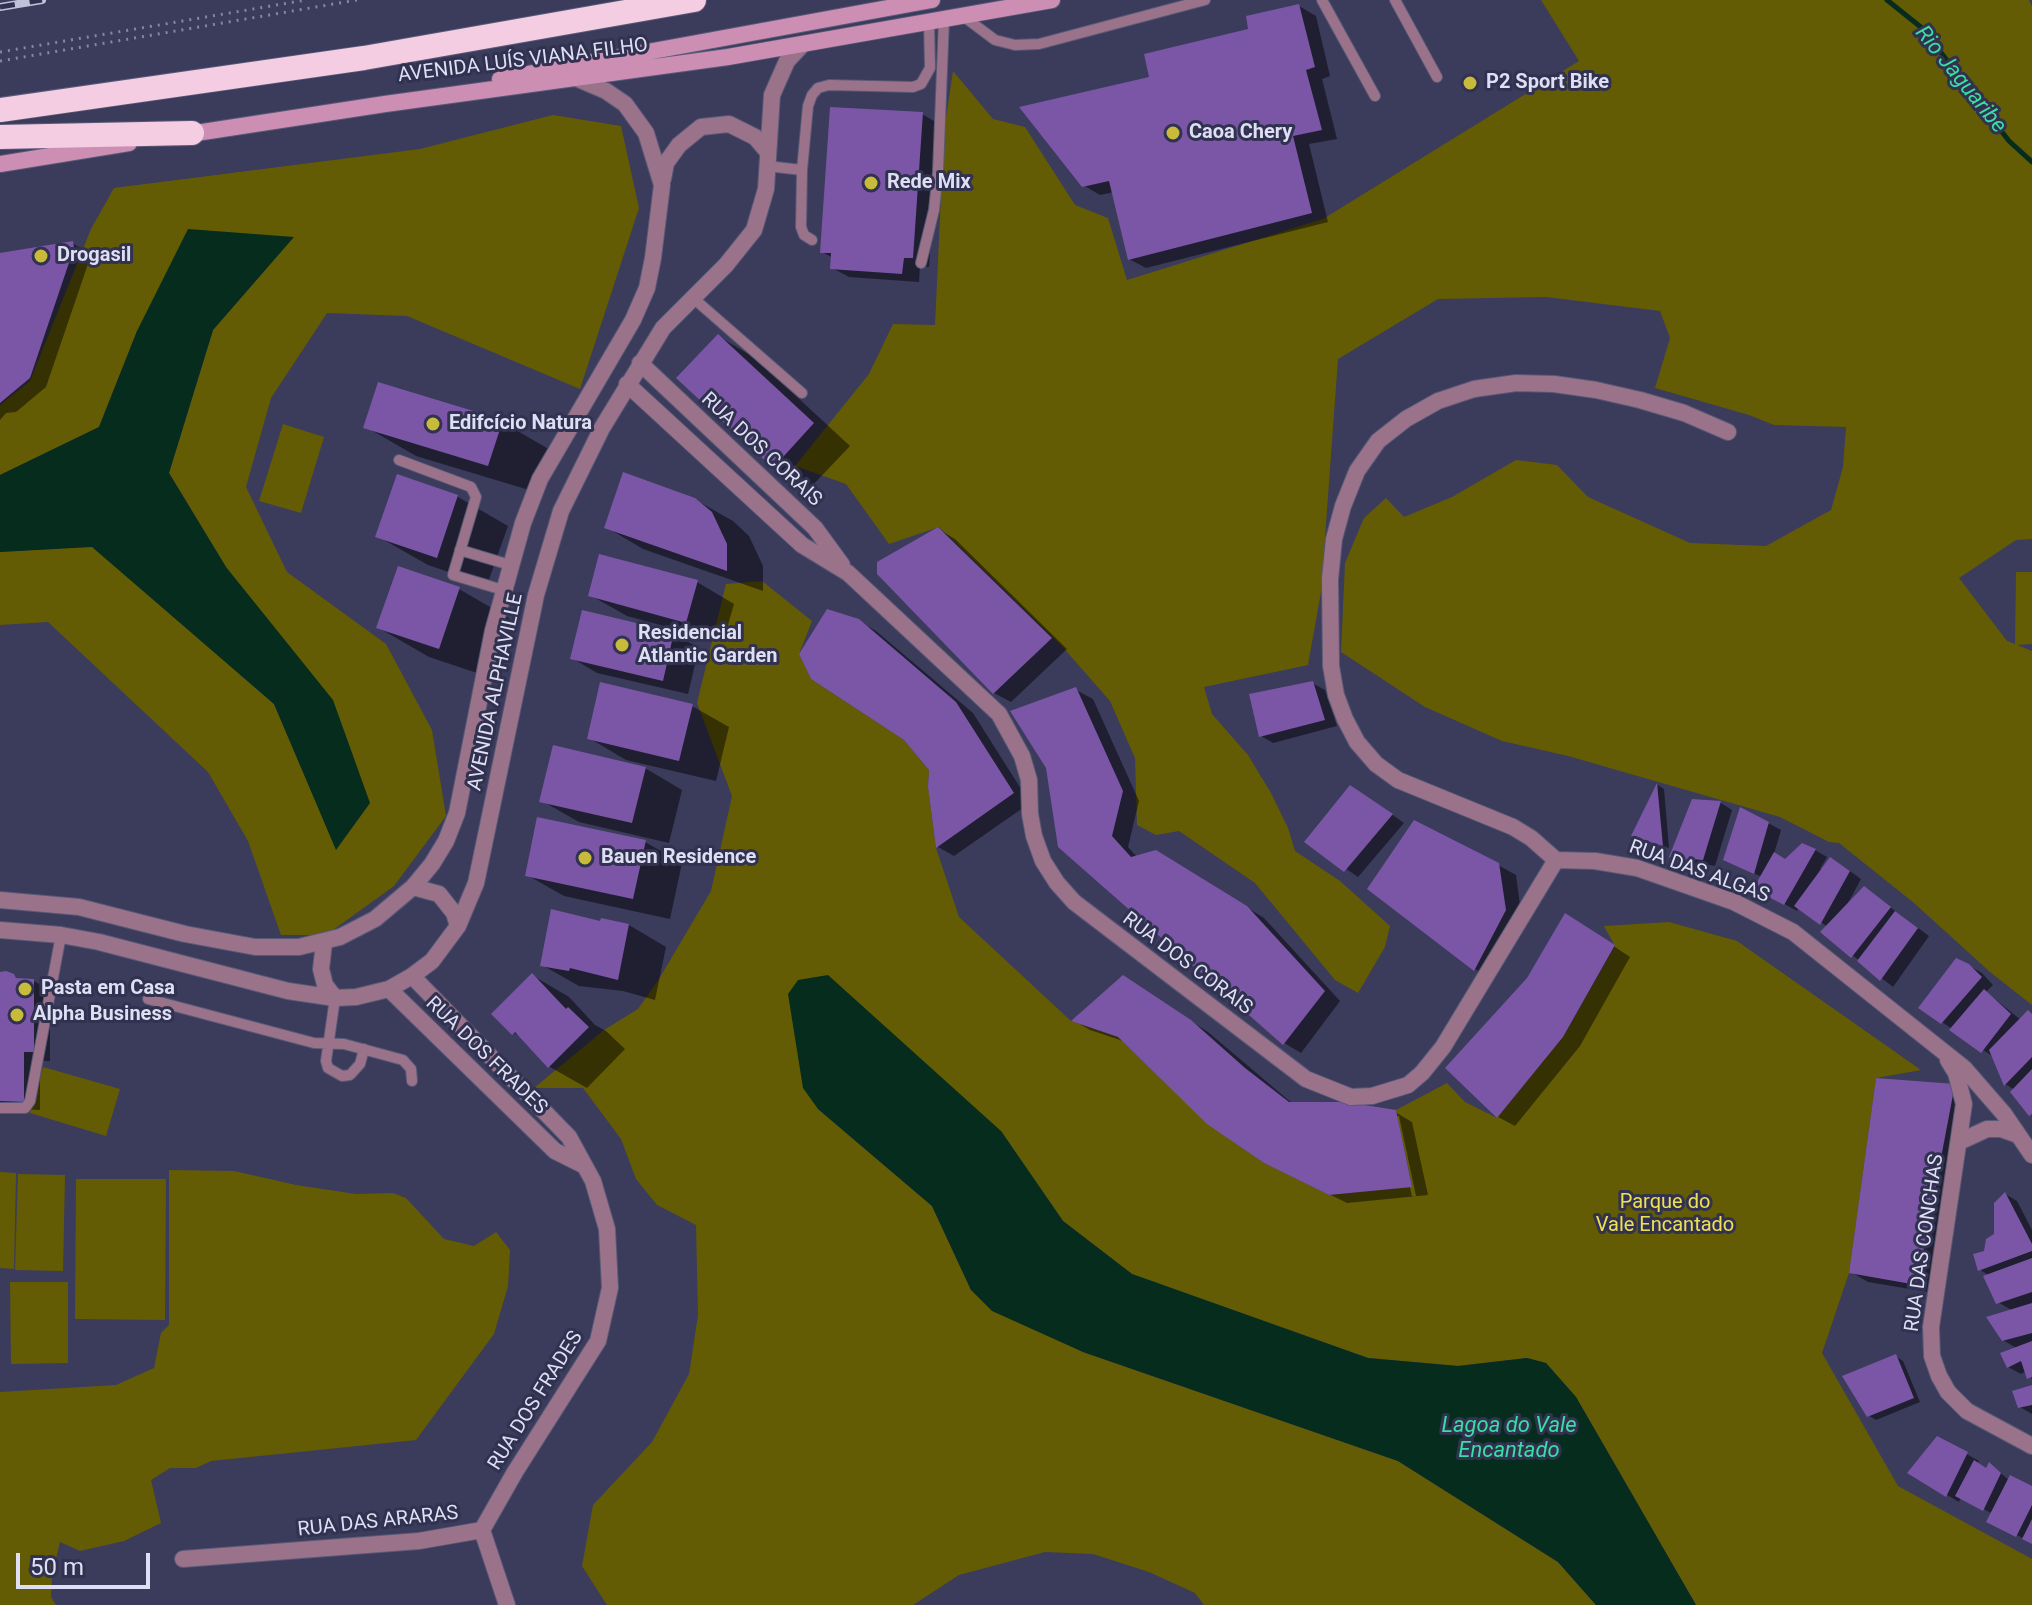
<!DOCTYPE html>
<html>
<head>
<meta charset="utf-8">
<style>
  body { margin:0 }
  #map { position:relative; width:2032px; height:1605px; overflow:hidden; background:#3b3b5c; font-family:Roboto,sans-serif }
  canvas { display:block }
  .scale { position:absolute; left:16px; top:1553px; width:134px; height:36px; box-sizing:border-box; border:4px solid #dedff4; border-top:0; padding-left:10px; font-size:24px; line-height:28px; white-space:nowrap; color:#dedff4; -webkit-text-stroke:6px #313150; paint-order:stroke }
</style>
</head>
<body>
<div id="map">
<canvas width="2032" height="1605"></canvas>
<div class="scale">50 m</div>
</div>
<script>
const c = document.querySelector('canvas').getContext('2d');
c.lineJoin = 'round';
function fill(path, color) {
  c.fillStyle = color;
  c.fill(path, 'evenodd');
}
function shape(rows) {
  const path = new Path2D();
  for (const r of rows) {
    path.moveTo(r[0], r[1]);
    for (let i = 2; i < r.length; i += 2) path.lineTo(r[i], r[i + 1]);
  }
  return path;
}
function strokePath(path, color, width, dash) {
  c.strokeStyle = color;
  c.lineWidth = width;
  c.lineCap = dash ? 'butt' : 'round';
  c.setLineDash(dash || []);
  c.stroke(path);
}
function write(font, color, halo, rows, align = 'center') {
  c.font = font + ' Roboto,sans-serif';
  c.lineWidth = 6;
  c.setLineDash([]);
  c.textBaseline = 'middle';
  c.strokeStyle = halo;
  c.fillStyle = color;
  for (const [text, x, y, turn = 0] of rows) {
    c.save();
    c.translate(x, y);
    c.rotate((+turn || 0) * Math.PI / 180);
    c.textAlign = isNaN(turn) ? turn : align;
    if (halo) c.strokeText(text, 0, 0);
    c.fillText(text, 0, 0);
    c.restore();
  }
}
fill(shape([
  [1541,0,2029,0,2032,6,2032,539,2016,540,1959,578,2007,641,2015,644,2016,572,2032,572,2032,644,2017,645,2032,651,2032,1005,1990,972,1914,903,1839,843,1829,842,1780,817,1568,756,1502,741,1425,707,1341,652,1345,563,1364,518,1386,498,1404,517,1452,497,1516,460,1557,465,1588,497,1690,543,1766,546,1831,510,1843,467,1846,427,1774,425,1749,415,1655,388,1670,338,1660,311,1546,297,1438,299,1338,359,1321,592,1308,665,1204,687,1212,714,1248,755,1271,793,1288,828,1295,851,1340,881,1390,926,1385,947,1358,993,1335,980,1255,883,1179,831,1156,835,1137,825,1135,758,1110,701,1060,644,939,527,889,544,846,484,795,466,869,374,893,324,935,325,944,131,953,71,993,119,1025,127,1075,205,1108,218,1127,280,1323,219,1579,61],
  [553,115,621,126,639,208,580,389,407,316,327,313,271,398,246,487,287,572,386,644,432,730,446,816,394,886,326,935,281,935,248,841,208,772,48,622,0,625,0,552,92,546,274,704,336,849,226,567,169,473,213,330,293,237,137,331,99,427,0,475,0,405,30,381,91,229,114,188,420,149],
  [283,424,324,437,301,513,259,501],
  [762,581,812,621,799,654,811,679,904,740,929,770,928,787,936,848,959,917,1071,1021,1118,1037,1208,1124,1264,1163,1329,1195,1412,1186,1396,1110,1447,1083,1465,1102,1497,1118,1563,1037,1615,946,1604,926,1669,922,1737,941,1921,1070,1876,1078,1849,1273,1822,1353,1898,1486,2032,1559,2032,1605,1696,1605,1576,1397,1546,1363,1527,1358,1458,1366,1368,1358,1132,1274,1063,1221,1001,1131,818,1109,932,1206,971,1290,1083,1352,1398,1461,1558,1562,1596,1605,1204,1605,1195,1593,1149,1572,1093,1554,1045,1552,959,1575,913,1605,607,1605,582,1566,593,1505,652,1442,689,1374,698,1315,696,1225,657,1205,636,1179,621,1139,583,1088,534,1088,604,1030,638,1009,659,979,711,891,732,796,697,703,726,584],
  [43,1067,120,1089,106,1136,30,1113],
  [169,1170,234,1171,296,1185,356,1194,393,1193,406,1198,444,1239,474,1246,496,1232,510,1250,508,1286,494,1334,416,1440,211,1461,196,1468,170,1468,151,1480,161,1523,124,1541,80,1551,60,1542,52,1576,51,1597,56,1605,0,1605,0,1392,116,1385,154,1368,161,1333,169,1325],
  [0,1172,16,1173,14,1269,0,1268],
  [18,1174,65,1175,63,1271,15,1270],
  [76,1179,166,1179,165,1320,75,1319],
  [10,1282,68,1282,68,1363,11,1364]
]), '#645c04');
fill(shape([
  [188,229,294,237,213,330,169,473,226,567,333,700,370,803,336,850,274,704,92,547,0,552,0,475,99,427,137,331],
  [828,975,1001,1131,1063,1221,1132,1274,1368,1358,1458,1366,1527,1358,1546,1363,1576,1397,1696,1605,1596,1605,1558,1562,1398,1461,1083,1352,992,1311,971,1290,932,1206,818,1109,803,1088,788,994,798,980]
]), '#052c1d');
fill(shape([
  [1299,6,1316,16,1330,76,1322,79,1337,139,1309,144,1328,222,1146,268,1129,259,1114,192,1100,195,1083,185,1151,78],
  [922,114,939,124,929,267,920,266,919,282,849,277,832,268,833,258,822,252],
  [72,243,89,253,90,258,46,387,16,412,6,413,0,420,0,255],
  [718,336,755,358,850,446,811,487,774,466],
  [502,422,552,451,539,493,416,456,366,427],
  [398,477,458,497,508,526,487,585,428,565,377,536],
  [694,499,733,521,749,536,763,566,763,591,643,549,606,527],
  [938,529,955,539,1067,649,1011,702,994,693],
  [697,582,734,604,723,642,627,616,590,595],
  [459,589,509,618,489,677,429,657,379,628],
  [859,621,876,631,973,713,1030,803,954,856,938,847,930,787,931,769],
  [674,634,699,648,688,694,597,673,572,658],
  [1312,683,1325,690,1337,726,1273,743,1261,736],
  [1076,690,1093,699,1139,801,1128,847,1137,857,1173,862,1264,918,1340,1001,1301,1053,1284,1043,1060,846],
  [692,706,729,727,716,781,626,760,589,738],
  [645,768,682,790,669,843,579,822,542,801],
  [1658,785,1664,789,1669,848,1633,835],
  [1363,794,1404,823,1358,877,1307,842],
  [1694,801,1721,803,1732,810,1715,866,1704,864,1697,870,1672,857],
  [1768,823,1781,830,1774,854,1786,861,1815,850,1827,857,1820,869,1823,870,1843,866,1861,879,1848,903,1864,888,1929,936,1893,987,1823,932,1828,927,1799,907,1797,911,1756,888,1762,877,1738,866],
  [645,842,682,863,670,919,564,896,527,875],
  [1498,865,1516,875,1522,920,1491,979,1475,969,1369,889],
  [601,924,629,925,666,947,655,1000,623,991,579,986,542,965],
  [1582,925,1630,957,1580,1046,1515,1126,1498,1117],
  [1968,965,1982,973,1993,985,1986,992,2021,1020,2032,1015,2032,1115,2015,1090,2005,1084,1995,1058,1942,1022],
  [0,975,34,981,50,990,50,1061,40,1061,40,1110,0,1108],
  [532,975,569,997,595,1025,606,1031,625,1049,587,1088,550,1067,532,1049,527,1040,514,1033],
  [1140,988,1208,1032,1293,1104,1395,1112,1412,1122,1428,1195,1347,1203,1284,1172,1126,1042,1090,1030,1075,1021],
  [1395,1116,1399,1116,1416,1196,1412,1197],
  [1954,1086,1970,1096,1934,1293,1868,1282,1851,1272],
  [2005,1194,2017,1201,2032,1230,2032,1379,2026,1371,2021,1374,2008,1367,2018,1349,2003,1340,2013,1311,1998,1302,1990,1276,1979,1269,1996,1235],
  [1895,1356,1903,1361,1920,1402,1876,1420,1868,1415],
  [2032,1387,2032,1414,2020,1407],
  [1938,1438,1979,1461,1977,1464,1987,1470,1990,1464,2010,1481,2032,1488,2032,1542,2001,1528,1993,1514,1961,1497,1959,1502,1910,1473]
]), '#0007');
strokePath(shape([
  [1887,0,1922,28,2009,141,2032,162]
]), '#052c1d', 5);
fill(shape([
  [1299,4,1315,67,1306,70,1322,130,1293,136,1312,213,1128,260,1109,181,1082,187,1019,107,1149,77,1144,54,1248,29,1246,16],
  [830,107,923,112,913,258,904,258,902,274,830,269,831,253,820,253],
  [73,241,74,248,30,378,0,403,0,253],
  [718,334,814,423,773,468,676,378],
  [378,382,503,420,488,466,363,428],
  [623,472,695,498,712,512,727,544,727,571,604,528],
  [397,474,458,495,437,558,375,537],
  [938,527,1052,638,993,694,877,574,877,562],
  [599,554,698,580,686,623,588,596],
  [398,566,460,587,439,649,376,628],
  [827,609,859,619,956,702,1014,793,936,848,928,787,929,770,904,740,811,679,799,654],
  [582,610,674,632,663,681,570,659],
  [1313,681,1325,720,1259,737,1249,694],
  [600,682,693,704,679,761,587,739],
  [1076,687,1123,791,1112,836,1131,857,1156,850,1247,906,1325,991,1283,1045,1058,847,1046,768,1010,711],
  [553,745,646,767,632,823,539,802],
  [1657,783,1663,846,1631,836],
  [1350,785,1393,814,1344,872,1304,842],
  [1692,799,1721,801,1703,860,1691,859,1684,865,1669,857],
  [1740,807,1769,822,1754,874,1723,860],
  [537,817,646,840,633,899,525,876],
  [1414,820,1499,863,1506,910,1474,971,1367,889],
  [1802,843,1816,849,1784,905,1753,889,1774,852,1785,859],
  [1830,857,1850,871,1820,925,1794,906],
  [1864,886,1891,907,1851,958,1820,932],
  [551,909,600,921,601,918,629,924,618,980,570,968,569,971,540,966],
  [1895,911,1918,928,1880,981,1857,961],
  [1565,913,1615,945,1563,1037,1497,1118,1445,1068,1527,978],
  [1956,958,1969,964,1982,977,1941,1024,1918,1008],
  [6,971,14,974,16,978,34,979,34,1052,24,1052,24,1102,0,1101,0,972],
  [532,973,566,1009,568,1007,589,1027,548,1068,515,1032,512,1035,491,1014],
  [1123,975,1191,1020,1245,1068,1289,1102,1345,1102,1396,1110,1412,1187,1329,1195,1264,1163,1207,1124,1118,1037,1071,1021],
  [1984,989,2011,1014,1981,1053,1949,1030],
  [2028,1010,2032,1014,2032,1057,2004,1086,1989,1050],
  [2032,1069,2032,1114,2029,1116,2010,1092],
  [1876,1078,1955,1084,1917,1285,1849,1273],
  [2005,1192,2032,1244,2032,1251,1978,1271,1973,1254,1984,1251,1986,1239,1994,1234,1994,1203],
  [2032,1258,2032,1292,1996,1304,1983,1276],
  [2032,1303,2032,1333,2002,1341,1986,1317],
  [2032,1341,2032,1377,2027,1379,2021,1361,2007,1368,2000,1353],
  [1896,1354,1914,1398,1867,1417,1842,1376],
  [2032,1385,2032,1405,2018,1408,2012,1391],
  [1937,1436,1968,1452,1946,1497,1907,1473],
  [1974,1460,1986,1468,1989,1462,2001,1473,1983,1511,1955,1496],
  [2010,1475,2032,1486,2032,1505,2016,1537,1986,1522],
  [2032,1519,2032,1544,2022,1539]
]), '#7b56a7');
const lane = shape([
  [1322,0,1375,96],
  [1395,0,1437,77],
  [963,16,995,40,1015,45,1039,44,1205,0],
  [767,166,802,170,808,106,812,95,818,88,829,85,913,87,921,84,930,68,929,22],
  [802,170,801,227,804,235,812,240],
  [921,263,934,210,938,172,944,19],
  [692,297,802,393],
  [399,460,471,487,476,497,453,575,503,590],
  [460,550,510,565],
  [335,998,326,1061,328,1068,342,1076,350,1075,360,1064,364,1049],
  [148,999,314,1043,344,1044,403,1060,411,1069,412,1081],
  [0,1108,25,1108,30,1101,61,935]
]);
const street = shape([
  [663,179,666,163,679,145,701,127,729,124,755,137,767,151],
  [640,363,815,528,842,565],
  [627,384,802,545,848,573,999,714,1022,756,1029,780,1030,814,1034,836,1043,861,1057,883,1074,902,1306,1079,1351,1097,1372,1096,1408,1085,1422,1073,1443,1047,1556,860],
  [1728,432,1684,413,1640,400,1596,390,1554,384,1516,383,1474,389,1438,401,1406,419,1378,441,1357,471,1343,506,1334,539,1330,579,1331,666,1336,695,1345,719,1357,742,1376,764,1398,780,1513,827,1531,838,1556,860,1595,861,1637,868,1734,902,1793,932,1964,1068,2004,1114,2032,1155],
  [413,887,439,894,454,913,458,926],
  [0,900,79,907,185,934,255,947,299,947,340,937,375,919,413,887,432,864,446,841,457,813,493,631,523,523,540,479,633,320,647,288,653,258,662,185,646,133,625,104,606,91,578,79],
  [0,930,61,935,99,942,288,991,335,998,356,997,389,989,412,976,432,961,458,926,476,883,536,595,561,511,602,428,663,328,726,265,754,230,766,189,772,95,787,61,802,45],
  [324,943,321,969,325,985,335,998],
  [412,976,569,1137,593,1181,607,1229,610,1288,598,1341,515,1472,482,1530,507,1605],
  [389,989,555,1151,583,1165],
  [1948,1060,1956,1073,1964,1104,1931,1327,1932,1356,1939,1376,1948,1392,1967,1411,2032,1446],
  [1959,1142,1987,1129,2001,1129,2018,1135],
  [183,1559,419,1541,482,1530]
]);
const secondary = shape([
  [500,79,932,0],
  [183,135,385,104,728,57,1052,0],
  [0,164,129,143]
]);
const highway = shape([
  [0,110,364,58,694,0],
  [0,137,192,133]
]);
strokePath(lane, '#585977', 12);
strokePath(street, '#585977', 18);
strokePath(secondary, '#585977', 18);
strokePath(highway, '#585977', 26);
strokePath(shape([
  [0,52,306,0],
  [0,61,357,0]
]), '#8686a2', 3, [2, 6]);
strokePath(lane, '#9a738a', 10);
strokePath(street, '#9a738a', 16);
strokePath(secondary, '#cc8fb3', 16);
strokePath(highway, '#f4cde3', 24);
const rail = shape([
  [0,7,42,0]
]);
strokePath(rail, '#c1c2d9', 8);
strokePath(rail, '#313150', 5, [15]);
for (const [x, y, r, color] of [
  [1470,83,8,"#c8bb3b"],
  [1173,133,8,"#c8bb3b"],
  [871,183,8,"#c8bb3b"],
  [41,256,8,"#c8bb3b"],
  [433,424,8,"#c8bb3b"],
  [622,645,8,"#c8bb3b"],
  [585,858,8,"#c8bb3b"],
  [25,989,8,"#c8bb3b"],
  [17,1015,8,"#c8bb3b"]
]) {
  const dot = new Path2D();
  dot.arc(x, y, r, 0, 2 * Math.PI);
  c.fillStyle = color;
  c.fill(dot);
  strokePath(dot, '#313150', 3);
}
write('20px', '#dedff4', '#313150', [
  ["AVENIDA LUÍS VIANA FILHO",523,61,-7],
  ["RUA DOS CORAIS",761,450,43],
  ["AVENIDA ALPHAVILLE",496,692,-78],
  ["RUA DAS ALGAS",1699,872,20],
  ["RUA DOS CORAIS",1187,964,37],
  ["RUA DOS FRADES",486,1056,44],
  ["RUA DAS CONCHAS",1925,1243,-82],
  ["RUA DOS FRADES",536,1401,-58],
  ["RUA DAS ARARAS",378,1522,-6]
]);
write('bold 20px', '#dedff4', '#313150', [
  ["P2 Sport Bike",1486,83],
  ["Caoa Chery",1189,133],
  ["Rede Mix",887,183],
  ["Drogasil",57,256],
  ["Edifcício Natura",449,424],
  ["Residencial",638,634],
  ["Atlantic Garden",638,657],
  ["Bauen Residence",601,858],
  ["Pasta em Casa",41,989],
  ["Alpha Business",33,1015]
], 'left');
write('20px', '#efe053', '#313150', [
  ["Parque do",1665,1203],
  ["Vale Encantado",1665,1226]
]);
write('italic 22px', '#3adea2', '#313150', [
  ["Rio Jaguaribe",1960,80,51],
  ["Lagoa do Vale",1509,1426],
  ["Encantado",1509,1451]
]);
</script>
</body>
</html>
